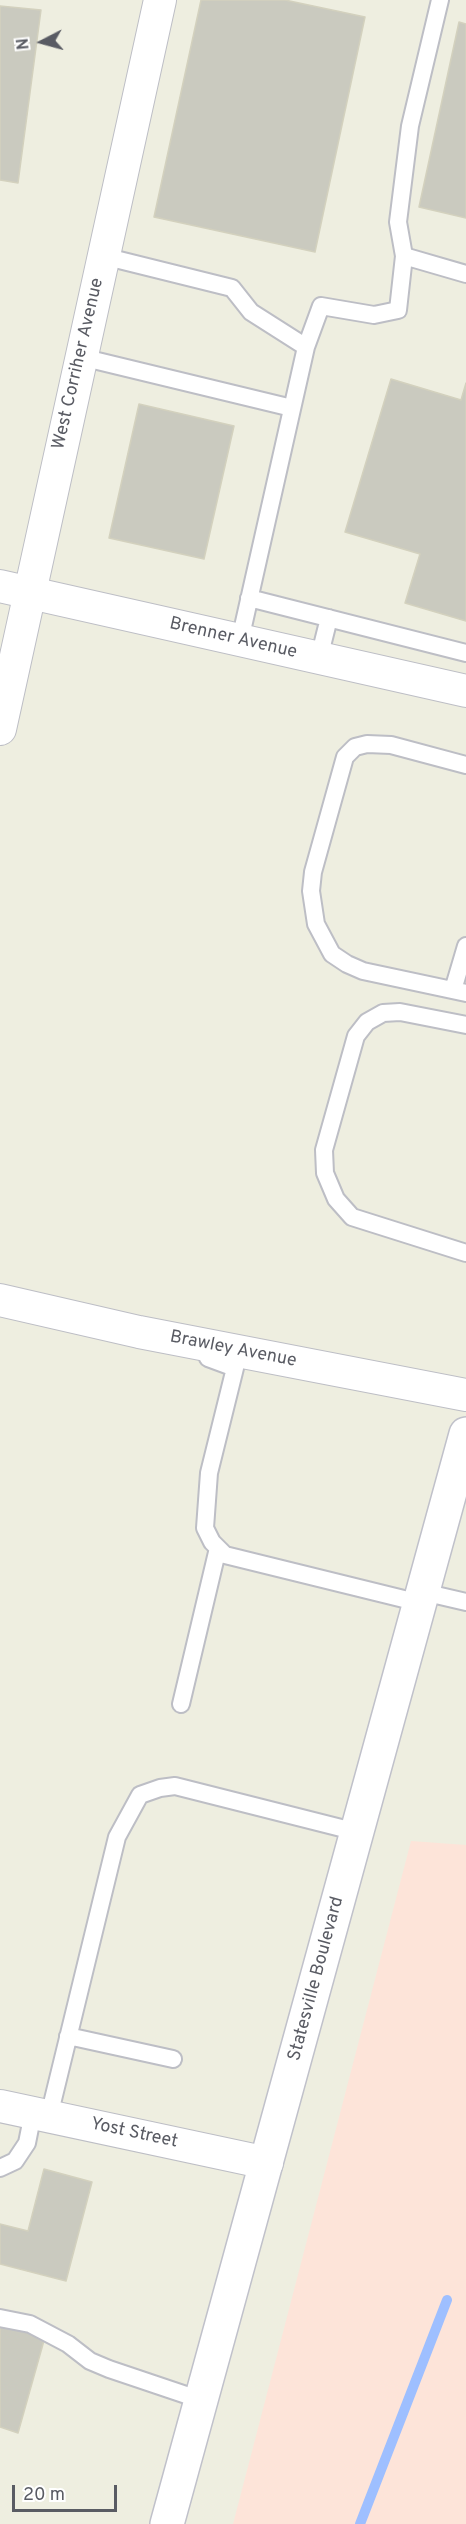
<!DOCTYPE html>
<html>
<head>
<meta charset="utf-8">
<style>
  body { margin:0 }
  #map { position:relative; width:466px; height:2524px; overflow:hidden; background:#eeeee0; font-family:Overpass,sans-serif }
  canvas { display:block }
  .north { position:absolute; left:12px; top:12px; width:60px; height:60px; -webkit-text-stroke:4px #fff; paint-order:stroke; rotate:264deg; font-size:16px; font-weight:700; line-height:24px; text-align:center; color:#595b63 }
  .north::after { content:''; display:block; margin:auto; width:21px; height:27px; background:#595b63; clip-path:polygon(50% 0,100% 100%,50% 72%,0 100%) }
  .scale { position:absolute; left:12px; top:2485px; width:105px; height:27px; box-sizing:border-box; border:3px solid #595b63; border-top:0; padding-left:8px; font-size:18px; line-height:21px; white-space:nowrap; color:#595b63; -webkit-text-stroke:4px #fff; paint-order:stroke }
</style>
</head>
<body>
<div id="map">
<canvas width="466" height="2524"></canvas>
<div class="north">N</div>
<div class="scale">20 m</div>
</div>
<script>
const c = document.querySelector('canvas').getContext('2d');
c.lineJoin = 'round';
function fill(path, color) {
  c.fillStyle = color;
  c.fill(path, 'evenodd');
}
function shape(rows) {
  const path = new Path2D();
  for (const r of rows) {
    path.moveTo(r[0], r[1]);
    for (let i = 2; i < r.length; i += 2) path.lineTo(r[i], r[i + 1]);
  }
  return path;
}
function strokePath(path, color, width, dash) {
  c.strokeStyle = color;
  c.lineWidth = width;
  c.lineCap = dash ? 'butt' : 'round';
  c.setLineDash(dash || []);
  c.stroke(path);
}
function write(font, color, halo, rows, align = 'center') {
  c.font = font + ' Overpass,sans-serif';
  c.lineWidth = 6;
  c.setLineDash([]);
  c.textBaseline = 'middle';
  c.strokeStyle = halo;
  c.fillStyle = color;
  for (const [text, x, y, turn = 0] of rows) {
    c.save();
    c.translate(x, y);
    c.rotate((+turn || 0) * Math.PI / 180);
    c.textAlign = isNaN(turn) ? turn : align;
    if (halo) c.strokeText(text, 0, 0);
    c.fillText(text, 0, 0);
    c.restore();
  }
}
fill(shape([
  [411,1841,466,1845,466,2524,233,2524]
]), '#fde4d9');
strokePath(shape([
  [360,2524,447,2300]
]), '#9ebfff', 10);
const building = shape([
  [201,0,285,0,365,17,315,252,154,217,201,0],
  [0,6,41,10,18,183,0,180,0,6],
  [459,22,466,24,466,218,419,207,459,22],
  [391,379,461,400,466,383,466,621,405,603,420,554,345,532,391,379],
  [139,404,234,426,204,559,109,538,139,404],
  [44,2169,92,2182,66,2281,0,2264,0,2224,28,2231,44,2169],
  [0,2324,45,2337,18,2433,0,2427,0,2324]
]);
fill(building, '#cacabf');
strokePath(building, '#d3d1be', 1.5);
const service = shape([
  [440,0,410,126,398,222,404,256,466,274],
  [103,256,232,288,251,312,306,347,240,640],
  [306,347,321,306,374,315,398,310,404,256],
  [81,357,292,408],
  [249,598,466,653],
  [319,658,329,618],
  [466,765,391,745,367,744,355,747,345,757,313,872,311,891,316,924,332,954,347,964,363,971,466,993],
  [453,990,466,946],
  [466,1025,400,1012,383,1013,367,1022,356,1036,324,1150,325,1173,336,1199,352,1217,466,1253],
  [208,1358,235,1368,209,1473,205,1528,212,1542,225,1555,420,1603],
  [423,1592,466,1602],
  [181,1704,218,1548],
  [68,2036,173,2059],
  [49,2116,117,1837,140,1795,160,1788,175,1786,357,1832],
  [0,2168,15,2161,27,2143,33,2113],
  [0,2318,30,2324,68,2344,90,2361,109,2369,201,2400]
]);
const minor = shape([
  [0,586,466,691],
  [0,729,160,0],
  [0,1300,139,1332,466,1395],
  [0,2106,267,2163]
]);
const secondary = shape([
  [167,2524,466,1434]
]);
strokePath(service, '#bdbec5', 20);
strokePath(minor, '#bdbec5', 34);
strokePath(secondary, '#c0c1ca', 36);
strokePath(service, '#fff', 16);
strokePath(minor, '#fff', 32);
strokePath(secondary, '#fff', 33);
write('18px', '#595b63', '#fff', [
  ["West Corriher Avenue",79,364,-77],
  ["Brenner Avenue",233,639,13],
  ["Brawley Avenue",233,1350,11],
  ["Statesville Boulevard",317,1979,-75],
  ["Yost Street",134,2134,12]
]);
</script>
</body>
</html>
